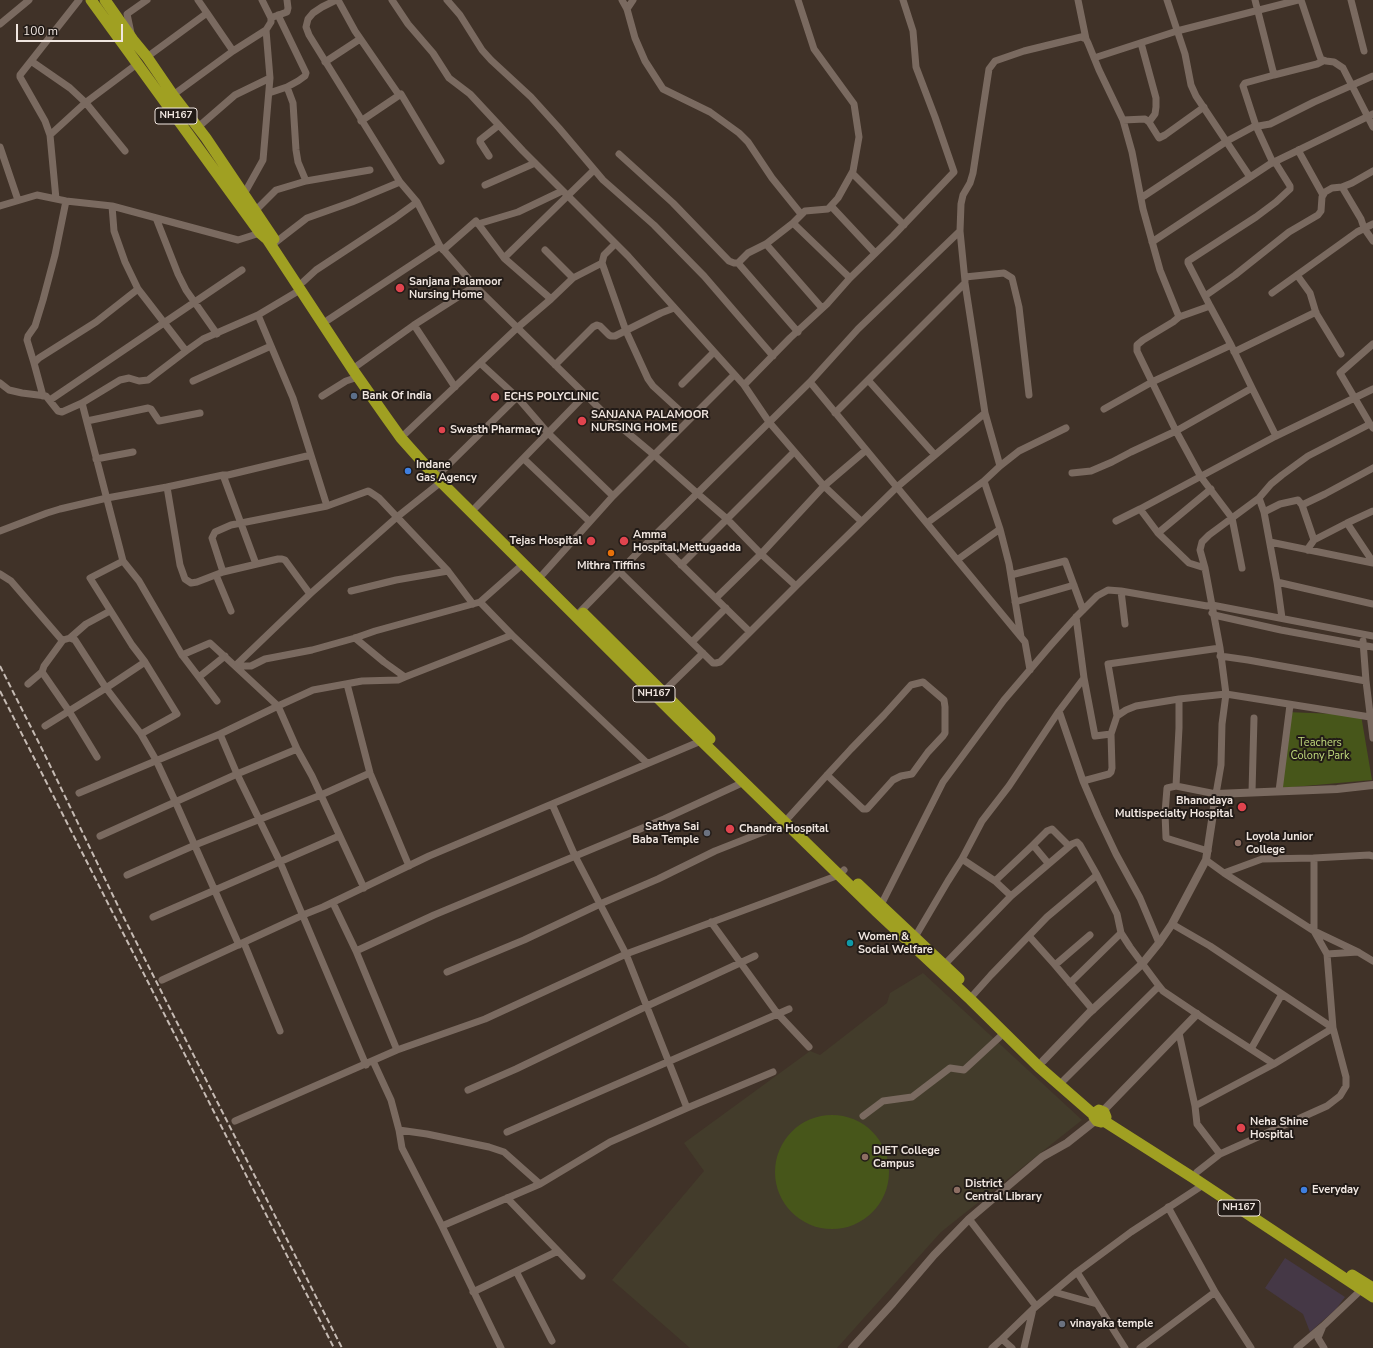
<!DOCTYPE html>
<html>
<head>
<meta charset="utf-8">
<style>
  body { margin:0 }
  #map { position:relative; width:1373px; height:1348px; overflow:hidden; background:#403228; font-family:"Nunito Sans",sans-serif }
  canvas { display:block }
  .scale { position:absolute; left:16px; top:24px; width:107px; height:18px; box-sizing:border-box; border:2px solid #f0e6e0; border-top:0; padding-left:5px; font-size:12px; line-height:14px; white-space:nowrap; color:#f0e6e0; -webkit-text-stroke:3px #221b17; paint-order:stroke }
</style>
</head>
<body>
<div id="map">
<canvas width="1373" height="1348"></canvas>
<div class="scale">100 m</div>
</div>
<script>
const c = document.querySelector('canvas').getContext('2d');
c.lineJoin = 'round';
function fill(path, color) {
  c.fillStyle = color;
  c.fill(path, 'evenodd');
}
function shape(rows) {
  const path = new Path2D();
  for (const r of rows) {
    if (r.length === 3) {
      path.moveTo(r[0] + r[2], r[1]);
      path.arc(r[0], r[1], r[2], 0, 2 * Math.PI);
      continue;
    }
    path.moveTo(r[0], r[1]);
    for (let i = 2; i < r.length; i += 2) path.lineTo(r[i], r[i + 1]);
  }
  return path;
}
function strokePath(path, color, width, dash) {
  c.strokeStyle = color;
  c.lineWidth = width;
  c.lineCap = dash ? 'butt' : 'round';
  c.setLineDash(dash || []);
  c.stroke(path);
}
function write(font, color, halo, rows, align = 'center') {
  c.font = font + ' "Nunito Sans",sans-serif';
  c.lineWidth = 4;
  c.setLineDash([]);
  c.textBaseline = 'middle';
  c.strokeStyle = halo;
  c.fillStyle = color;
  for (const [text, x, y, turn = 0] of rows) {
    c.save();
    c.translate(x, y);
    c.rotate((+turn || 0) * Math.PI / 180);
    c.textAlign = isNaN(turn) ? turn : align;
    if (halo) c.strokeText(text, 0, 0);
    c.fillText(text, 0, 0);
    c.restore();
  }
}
fill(shape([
  [1285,1258,1345,1297,1336,1309,1310,1332,1303,1314,1265,1288]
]), '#453846');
fill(shape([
  [923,973,1082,1120,941,1232,837,1348,690,1348,612,1280,704,1171,684,1143,810,1051,820,1055,887,1003,890,993]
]), '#433c2b');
fill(shape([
  [1286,712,1361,715,1372,780,1282,788],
  [832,1172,57]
]), '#47561a');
strokePath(shape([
  [198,0,207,13],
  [262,0,271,18,271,22,266,30],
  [336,0,322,7,313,13,308,19,306,27,309,35,400,182],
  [338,0,355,31,399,95],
  [392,0,408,24,433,53,449,78,470,94,523,151,628,256,744,385,769,422,824,486,861,521],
  [447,0,460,15,482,50,491,60,531,97,559,128,603,180,654,225,704,276,773,356],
  [622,0,627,9,635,38,645,61,663,89,710,112,739,133,748,142,772,178,801,214],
  [798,0,814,49,854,104,859,137,853,171,838,198,828,209,805,211,793,223,850,278],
  [1078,0,1086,39],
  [1167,0,1185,54,1191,85,1196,96,1250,177],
  [1255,0,1274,75,1245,83,1243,86,1256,126,1273,163],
  [1301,0,1319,54,1321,59,1326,61,1334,62,1343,68,1373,127],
  [1351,0,1364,51],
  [627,9,633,0],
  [273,17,287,12,288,8,287,0],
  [0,24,29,0],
  [131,33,127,14,147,0],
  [1141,43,1156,98,1156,107,1155,114,1149,122],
  [147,57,207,13,233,51],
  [1094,58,1177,31,1298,0],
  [31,61,70,88,86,103,125,151],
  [325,62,360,39],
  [1274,75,1317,64,1323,61],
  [287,87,293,103,296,150,298,162,306,181],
  [269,93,287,87,298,81,305,76,306,73,278,15],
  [173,95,233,51,266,30,270,78],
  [1123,120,1145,119,1149,122,1159,138,1165,135,1204,107],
  [361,121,401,94,441,161],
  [197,128,235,95,270,78,263,160,244,194],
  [50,135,45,121,20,77,20,75,79,0],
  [0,147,18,200],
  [1298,150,1323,195],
  [619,154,673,203,729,261,734,263,738,263],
  [489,156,480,142,480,140,499,125],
  [852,173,904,225],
  [485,185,535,163],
  [1342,187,1361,219,1364,228,1373,241],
  [1141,198,1227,141,1253,127,1270,124,1314,102,1373,76],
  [56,199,50,135,85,103,137,64],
  [417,202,440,246,475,286],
  [0,206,37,195,66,201,112,206,238,240,260,233],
  [112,206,114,231,125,262,138,289,186,351],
  [831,206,875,253],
  [255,211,276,190,306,181,370,170],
  [156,218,178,274,186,290,217,334],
  [793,223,766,244,748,253,738,263,798,332],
  [478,224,518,212,562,191],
  [960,231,965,281],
  [276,242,307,218,352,202,400,182,417,202,395,218,316,270,303,282],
  [1152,242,1270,164,1373,114],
  [615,244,604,255,602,263,626,331,648,379,653,386,689,419],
  [766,244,822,308],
  [443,250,476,221,504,258],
  [545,250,573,278],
  [1297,275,1310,293,1316,313,1341,354],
  [965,277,1004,273,1012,278,1019,307,1029,395],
  [300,290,258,315,293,398,327,506,231,525,215,532,212,538,223,572,197,582,191,583,185,579,180,565,167,487,223,475,228,475,311,455],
  [1272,293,1357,232,1373,224],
  [1205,296,1235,275,1289,232,1318,215,1321,211,1322,197,1325,192,1332,188,1342,187,1352,183,1373,171],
  [551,299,573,278,602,263],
  [1210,306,1231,345],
  [1179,317,1210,306,1188,263,1188,261,1256,217,1276,202,1290,189,1290,186,1275,162],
  [328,320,440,246],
  [414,325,455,387],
  [1234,352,1316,312],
  [34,363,27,340,28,336,35,326,43,300,55,255,66,201],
  [358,365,414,325,475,286,604,413,653,454,697,493,727,519,761,554,796,586,897,487,985,413,1000,466,984,481,927,523],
  [555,365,593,327,597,325,600,326,609,335,611,336,615,336,661,313,674,308],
  [868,380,935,455],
  [193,381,271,346],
  [810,382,858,329,960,231,961,204,963,195,970,183,973,173,989,69,995,61,1024,51,1081,37,1086,39,1088,43,1099,70,1123,120,1132,152,1143,209,1160,270,1179,317,1173,322,1143,340,1137,345,1137,351,1152,382,1231,345,1252,388],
  [0,383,9,390,22,393,46,396,58,411,62,412,82,403,120,380,129,378,139,381,148,380,186,351,203,339,258,315],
  [682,384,714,352],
  [744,385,790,338,827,304,850,278,893,236,954,172,935,117,916,67,913,31,903,0],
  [43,396,34,363,39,358,96,322,138,289],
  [322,396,346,381,358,377],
  [517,397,548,433,613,496,734,375],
  [50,400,242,270],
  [82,403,123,561],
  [1104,409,1152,382,1176,431,1252,388,1276,436],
  [835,413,965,283,985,413],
  [87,421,148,408,151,409,159,421,200,413],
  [1370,424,1340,373,1373,344],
  [406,433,517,328,551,299,504,258,594,170],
  [96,459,133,452],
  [524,459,589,521],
  [1000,466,1019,451,1066,428],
  [441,472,517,397,480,363],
  [1072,473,1091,471,1112,462,1131,452,1176,431,1201,477,1232,518,1242,568],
  [223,475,256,564],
  [984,481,1000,529],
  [1302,505,1314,540],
  [327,506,368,491,370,492,379,498,448,571],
  [476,507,585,395],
  [1140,509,1158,533,1189,563,1205,568,1220,648,1226,694,1222,724,1221,765,1216,794,1176,786],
  [1264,512,1259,498,1271,484,1282,475,1308,456,1370,424,1373,428],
  [1116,521,1140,509,1276,436,1373,389],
  [1347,523,1373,511],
  [0,531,47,513,60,509,107,498,167,487],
  [1158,533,1211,489],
  [653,537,750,632],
  [1270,542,1373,563],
  [1307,550,1314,540,1347,523,1373,562],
  [957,560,1000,529,1009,564,1021,637],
  [681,565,794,452],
  [1205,568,1200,550,1202,542,1209,535,1259,498],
  [619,571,713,663,716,663,720,662,796,586],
  [223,572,278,559,282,559,285,560,310,594],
  [0,574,11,581,61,639,63,640,70,638,75,640,106,688,141,734],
  [543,574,613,496],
  [216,575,231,611],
  [1011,575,1065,561,1083,610],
  [1277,582,1373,604],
  [351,591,396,580,448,571,473,604],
  [1121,591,1125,624],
  [716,598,761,554,824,486,865,451],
  [480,602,523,564],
  [1015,602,1074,585],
  [1212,613,1214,615,1281,630,1373,647],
  [577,615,653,537,810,382,1025,642,1030,670],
  [1076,617,1084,678],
  [1282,618,1277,582,1264,512,1280,504,1298,500,1302,505,1325,494,1373,468],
  [512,635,647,763],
  [70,638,86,624,110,611],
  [355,638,384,662,405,677,398,680,362,681,313,690,278,706,235,666,251,666,265,659,312,650,355,638],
  [355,638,375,631,480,602,512,635,405,677],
  [1363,641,1366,681,1373,738],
  [692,642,726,608],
  [182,655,210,643,235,666,310,594,397,517,441,482],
  [1220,656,1248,660,1366,681],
  [42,672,69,711,97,757],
  [199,677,225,656],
  [28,684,42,672,44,666,63,640],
  [347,684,370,773,409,866],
  [663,692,703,653],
  [217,701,182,655,139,581,123,561,90,578,132,645,145,662,177,714,141,734,156,760,175,801,239,945],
  [1059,711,1083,781,1098,816,1116,854,1140,898,1159,943],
  [1117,716,1108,664,1220,648],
  [45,726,106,688,145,662],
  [220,734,278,706,297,749],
  [1111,734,1117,716,1126,710,1136,706,1179,699],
  [1279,791,1290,705],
  [1252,792,1254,718],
  [79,793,220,734,237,774,100,836],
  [552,804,575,856,626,954,839,875,844,870],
  [789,817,827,775,851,749,884,715,911,685,923,682,944,700,945,707,945,733,943,736,928,752,912,774,901,776,893,780,867,809,863,809,827,775],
  [1033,845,1047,831,1052,829,1069,846],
  [1208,851,1166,838,1165,813,1167,788,1176,786,1179,728,1179,699,1226,694,1370,717],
  [962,859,995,881],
  [1206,860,1224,873,1262,859,1314,858],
  [1224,873,1314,931,1314,858,1369,855,1373,856],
  [127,875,195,845,321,795,370,773],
  [364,888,312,776,297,749,237,774,280,862,366,1065],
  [1011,896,995,881,1033,845,1048,863],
  [333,903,356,951],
  [881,905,943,782,1004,700,1051,645,1076,617,1097,596,1108,590,1121,591,1207,606,1212,605,1373,636],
  [153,917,339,836],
  [711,922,777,1013,809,1047],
  [1172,924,1210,946,1333,1028,1327,954],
  [1029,936,1055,965,1093,1010],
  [915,937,948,881,962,859,982,821,1009,786,1059,711,1084,678,1095,736,1111,734,1112,768,1111,772,1109,774,1083,781],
  [244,943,280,1031],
  [1358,952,1327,954,1314,931,1358,952,1373,961],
  [944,965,1011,896,1072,844,1077,842,1080,845,1097,875],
  [1055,965,1090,935],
  [447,972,524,940,600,904,658,879,715,851,786,823],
  [162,980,303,915,323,907,429,856,701,741],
  [1070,983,1121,933],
  [974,994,991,975,1047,917,1097,875,1117,914,1121,933,1130,947,1159,986,1163,991,1212,1024,1274,1064,1333,1028,1346,1077,1346,1086,1340,1096,1327,1106,1220,1154],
  [1179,1033,1195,1106],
  [1251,1049,1282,994],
  [373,1061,391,1100,399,1130,402,1148,442,1226],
  [1064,1080,1159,986],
  [468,1090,516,1069,647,1006,755,956],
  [687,1108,773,1072],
  [863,1116,883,1101,912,1097,950,1068,964,1070,1004,1033],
  [235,1121,397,1050],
  [399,1130,427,1134,489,1147,504,1152,540,1184,610,1142,687,1108,626,954,485,1019,397,1050,356,951,434,915,664,819,744,782],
  [507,1132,789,1009],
  [1197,1172,1220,1154,1197,1124,1195,1106,1274,1064],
  [507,1198,582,1276],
  [1168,1207,1215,1292],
  [969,1219,1036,1306],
  [516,1271,552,1341],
  [1077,1272,1131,1232,1203,1185],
  [473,1292,558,1251],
  [1054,1292,1097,1304],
  [501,1348,442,1226,540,1184],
  [992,1348,1002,1339],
  [1012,1348,1002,1339,1033,1309],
  [1024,1348,1033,1309,1077,1272,1125,1348],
  [1140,1348,1215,1292,1251,1348],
  [1297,1348,1323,1326],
  [1324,1348,1318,1338,1323,1326,1361,1290]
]), '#7a6a60', 7);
strokePath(shape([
  [1043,1061,1089,1013,1142,964,1159,943,1172,924,1206,860,1216,794,1337,789,1373,785],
  [1103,1111,1197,1014],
  [852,1348,893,1303,934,1255,969,1219,1042,1157,1067,1143,1096,1120]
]), '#7a6a60', 8);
strokePath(shape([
  [91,0,260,233,267,239,353,370,386,417,401,438,434,475,677,717,877,912,971,1000,1039,1067,1094,1115],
  [105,0,133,40,147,57,173,95,206,138,274,239],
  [583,613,710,739],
  [858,884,959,979],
  [1104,1121,1106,1117,1104,1112,1099,1110,1096,1112,1094,1117,1097,1121,1101,1122,1104,1121,1192,1177,1373,1297],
  [1352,1275,1373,1288]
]), '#a0a022', 11);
strokePath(shape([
  [0,666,44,753,120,910,342,1348],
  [0,691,334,1348]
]), '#c6bbb4', 2, [6, 3]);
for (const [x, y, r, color] of [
  [400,288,5,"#e0444e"],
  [354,396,4,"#5c6f8a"],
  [495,397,5,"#e0444e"],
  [582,421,5,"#e0444e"],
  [442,430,4,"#e0444e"],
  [408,471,4,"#3f7fe0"],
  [591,541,5,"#e0444e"],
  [624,541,5,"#e0444e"],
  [611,553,4,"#e8710a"],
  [1242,807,5,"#e0444e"],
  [730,829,5,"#e0444e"],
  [707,833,4,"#6b7280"],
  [1238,843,4,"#8d6e63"],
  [850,943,4,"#0f9aa8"],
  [1241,1128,5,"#e0444e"],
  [865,1157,4,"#8d6e63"],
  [957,1190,4,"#8d6e63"],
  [1304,1190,4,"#3f7fe0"],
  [1062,1324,4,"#6b7280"]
]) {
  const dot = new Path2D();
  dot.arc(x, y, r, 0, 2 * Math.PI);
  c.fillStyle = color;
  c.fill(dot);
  strokePath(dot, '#221b17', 1.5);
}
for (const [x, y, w] of [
  [176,116,42],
  [654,694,42],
  [1239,1208,42]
]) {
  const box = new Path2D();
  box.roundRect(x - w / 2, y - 8, w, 16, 3);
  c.fillStyle = '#221b17';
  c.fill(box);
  strokePath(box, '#f0e6e0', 1);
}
write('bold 10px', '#f0e6e0', null, [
  ["NH167",176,116],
  ["NH167",654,694],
  ["NH167",1239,1208]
]);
write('bold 11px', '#f0e6e0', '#221b17', [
  ["Sanjana Palamoor",409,282],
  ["Nursing Home",409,295],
  ["Bank Of India",362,396],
  ["ECHS POLYCLINIC",504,397],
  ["SANJANA PALAMOOR",591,415],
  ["NURSING HOME",591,428],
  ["Swasth Pharmacy",450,430],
  ["Indane",416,465],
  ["Gas Agency",416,478],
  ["Amma",633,535],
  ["Hospital,Mettugadda",633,548],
  ["Tejas Hospital",582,541,"right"],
  ["Mithra Tiffins",611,566,"center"],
  ["Bhanodaya",1233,801,"right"],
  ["Multispecialty Hospital",1233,814,"right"],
  ["Sathya Sai",699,827,"right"],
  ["Baba Temple",699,840,"right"],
  ["Chandra Hospital",739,829],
  ["Loyola Junior",1246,837],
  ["College",1246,850],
  ["Women &",858,937],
  ["Social Welfare",858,950],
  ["Neha Shine",1250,1122],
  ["Hospital",1250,1135],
  ["DIET College",873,1151],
  ["Campus",873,1164],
  ["District",965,1184],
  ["Central Library",965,1197],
  ["Everyday",1312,1190],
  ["vinayaka temple",1070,1324]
], 'left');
write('11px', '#c0da7d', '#221b17', [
  ["Teachers",1320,743],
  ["Colony Park",1320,756]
]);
</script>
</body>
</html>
